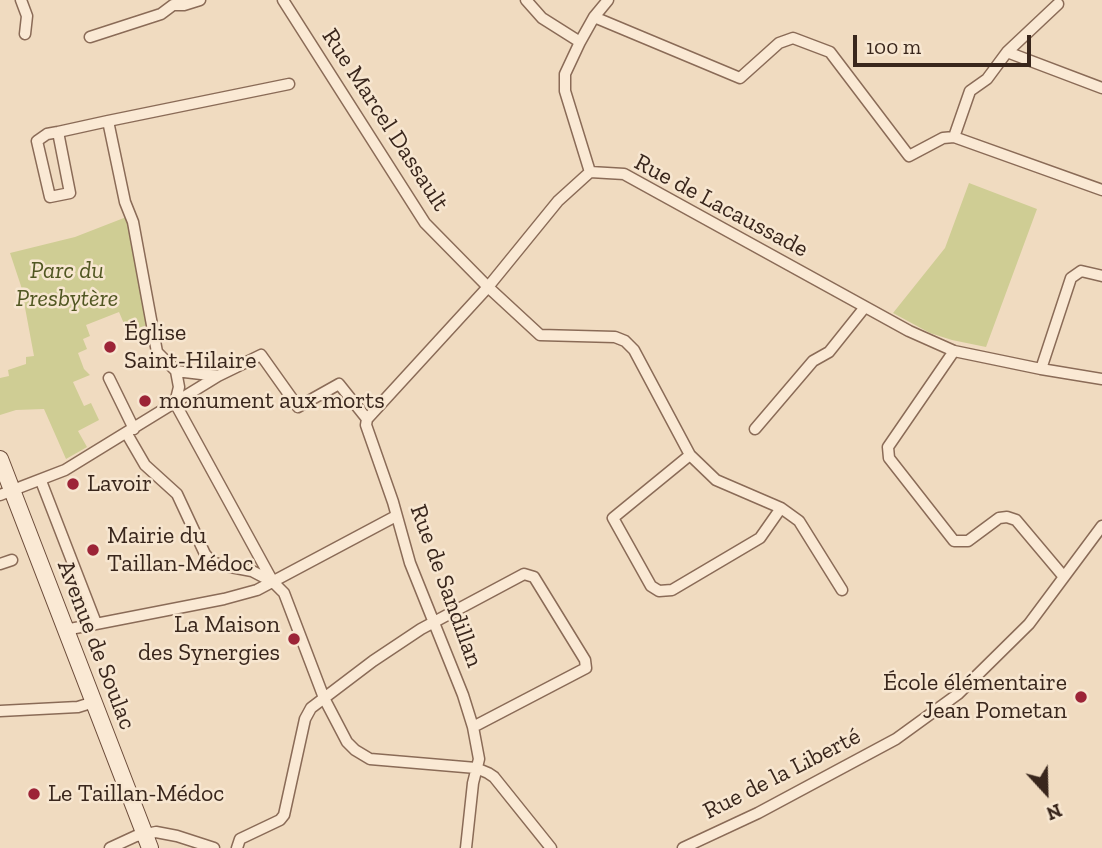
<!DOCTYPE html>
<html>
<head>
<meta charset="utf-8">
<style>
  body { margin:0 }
  #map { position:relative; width:1102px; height:848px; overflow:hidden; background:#f0dbc0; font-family:"Zilla Slab",serif }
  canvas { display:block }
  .north { position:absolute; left:1011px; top:757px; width:70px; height:70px; -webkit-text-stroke:5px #f7e6d0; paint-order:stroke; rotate:158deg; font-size:19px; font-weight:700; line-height:28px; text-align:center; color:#39261c }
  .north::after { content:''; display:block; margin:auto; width:24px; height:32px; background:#39261c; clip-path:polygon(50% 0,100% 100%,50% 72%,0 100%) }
  .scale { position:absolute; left:853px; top:35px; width:178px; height:32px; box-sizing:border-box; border:4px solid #39261c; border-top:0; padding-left:9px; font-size:21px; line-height:24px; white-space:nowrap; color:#39261c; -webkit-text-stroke:5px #f7e6d0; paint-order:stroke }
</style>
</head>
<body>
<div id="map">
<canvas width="1102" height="848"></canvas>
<div class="north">N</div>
<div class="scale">100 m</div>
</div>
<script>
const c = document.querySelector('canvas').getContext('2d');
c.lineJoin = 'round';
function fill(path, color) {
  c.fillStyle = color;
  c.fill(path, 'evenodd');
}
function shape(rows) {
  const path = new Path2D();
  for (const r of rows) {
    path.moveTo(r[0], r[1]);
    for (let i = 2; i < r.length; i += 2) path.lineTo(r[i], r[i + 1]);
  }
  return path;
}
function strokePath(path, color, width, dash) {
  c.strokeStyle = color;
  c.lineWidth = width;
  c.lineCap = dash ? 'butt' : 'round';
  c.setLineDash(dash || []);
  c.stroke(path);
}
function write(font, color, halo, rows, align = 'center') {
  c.font = font + ' "Zilla Slab",serif';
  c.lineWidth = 5;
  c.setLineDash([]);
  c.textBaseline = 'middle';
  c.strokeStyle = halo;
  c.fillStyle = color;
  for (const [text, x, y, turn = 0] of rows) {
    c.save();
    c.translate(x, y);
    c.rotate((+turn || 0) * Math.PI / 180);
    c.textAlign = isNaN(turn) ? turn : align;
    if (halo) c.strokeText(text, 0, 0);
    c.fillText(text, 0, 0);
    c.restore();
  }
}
fill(shape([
  [969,183,1037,209,986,347,952,340,930,333,893,313,945,248],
  [129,216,147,325,128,333,119,312,86,325,90,336,83,339,87,349,78,353,84,369,90,375,73,382,84,406,91,403,99,420,78,431,87,447,66,459,44,409,16,410,0,415,0,378,9,376,8,370,26,364,26,357,34,356,21,286,10,253,75,237]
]), '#cfcd94');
const street = shape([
  [21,0,27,16,25,34],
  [283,0,425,223,488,287,540,335,615,337,625,341,634,350,690,455,716,480,781,508,799,521,842,590],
  [526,0,542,18,580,42],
  [173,5,184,5,200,0],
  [594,17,740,78,779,43,793,38,830,52,909,156,943,138,954,137,1102,190],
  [90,37,161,14,173,5],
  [1007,52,1058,4],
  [289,84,108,121,125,202,133,222,157,352,176,371,179,387,175,403,273,582,284,593,324,698,347,742,355,750,370,759,476,768,488,773,494,777,551,848],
  [58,132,70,193,50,197,37,141,47,134,58,132,108,121],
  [954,137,970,91,987,79,1007,52,1102,88],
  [590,172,565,91,565,74,580,42,594,17,608,0],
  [954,351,888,447,889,458,954,541,968,541,999,518,1007,517,1016,520,1064,577],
  [1041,369,1071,278,1081,271,1102,276],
  [176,371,218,376],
  [109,378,134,429],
  [367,419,488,287,558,201,590,172,624,174,909,331,954,351,1041,369,1102,379],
  [367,419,366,425,393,502,410,563,463,695,473,727,479,759,473,783,466,848],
  [755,429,813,361,829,352,865,307],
  [127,434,145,465,177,494,205,554,211,561,220,565,252,571,273,582],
  [690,455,613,518,651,586,659,591,672,590,760,538,781,508],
  [41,481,96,623],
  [0,495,65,470,218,376,261,355,298,407,339,384,367,419],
  [0,564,12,560],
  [65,630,224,599,257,590,396,516],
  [0,711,78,707,94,702],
  [110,848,136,836,156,832,177,836,214,848],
  [237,848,240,839,280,820,284,815,305,719,311,708,373,661,421,629,524,574,534,577,585,660,586,668,473,727],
  [683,848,758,813,896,739,958,694,1029,624,1102,526]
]);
const secondary = shape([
  [0,459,150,848]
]);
strokePath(street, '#8a6b57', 13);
strokePath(secondary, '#6c4c3a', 18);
strokePath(street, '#fae9d4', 10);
strokePath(secondary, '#fae9d4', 16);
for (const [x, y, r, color] of [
  [110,347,7,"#9c2437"],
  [145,401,7,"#9c2437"],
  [73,484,7,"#9c2437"],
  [93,550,7,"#9c2437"],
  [294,639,7,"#9c2437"],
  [1081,697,7,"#9c2437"],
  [34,794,7,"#9c2437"]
]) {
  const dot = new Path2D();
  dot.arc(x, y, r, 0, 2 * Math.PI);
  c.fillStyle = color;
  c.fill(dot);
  strokePath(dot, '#f7e6d0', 2.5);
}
write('24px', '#39261c', '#f7e6d0', [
  ["Rue Marcel Dassault",385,120,57],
  ["Rue de Lacaussade",721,206,28],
  ["Rue de Sandillan",446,586,70],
  ["Avenue de Soulac",96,645,69],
  ["Rue de la Liberté",782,774,-27]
]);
write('italic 24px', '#515722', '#f7e6d0', [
  ["Parc du",67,271],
  ["Presbytère",67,299]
]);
write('24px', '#39261c', '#f7e6d0', [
  ["Église",124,333],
  ["Saint-Hilaire",124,361],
  ["monument aux morts",159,401],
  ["Lavoir",87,484],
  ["Mairie du",107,536],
  ["Taillan-Médoc",107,564],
  ["La Maison",280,625,"right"],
  ["des Synergies",280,653,"right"],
  ["École élémentaire",1067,683,"right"],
  ["Jean Pometan",1067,711,"right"],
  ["Le Taillan-Médoc",48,794]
], 'left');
</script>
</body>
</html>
